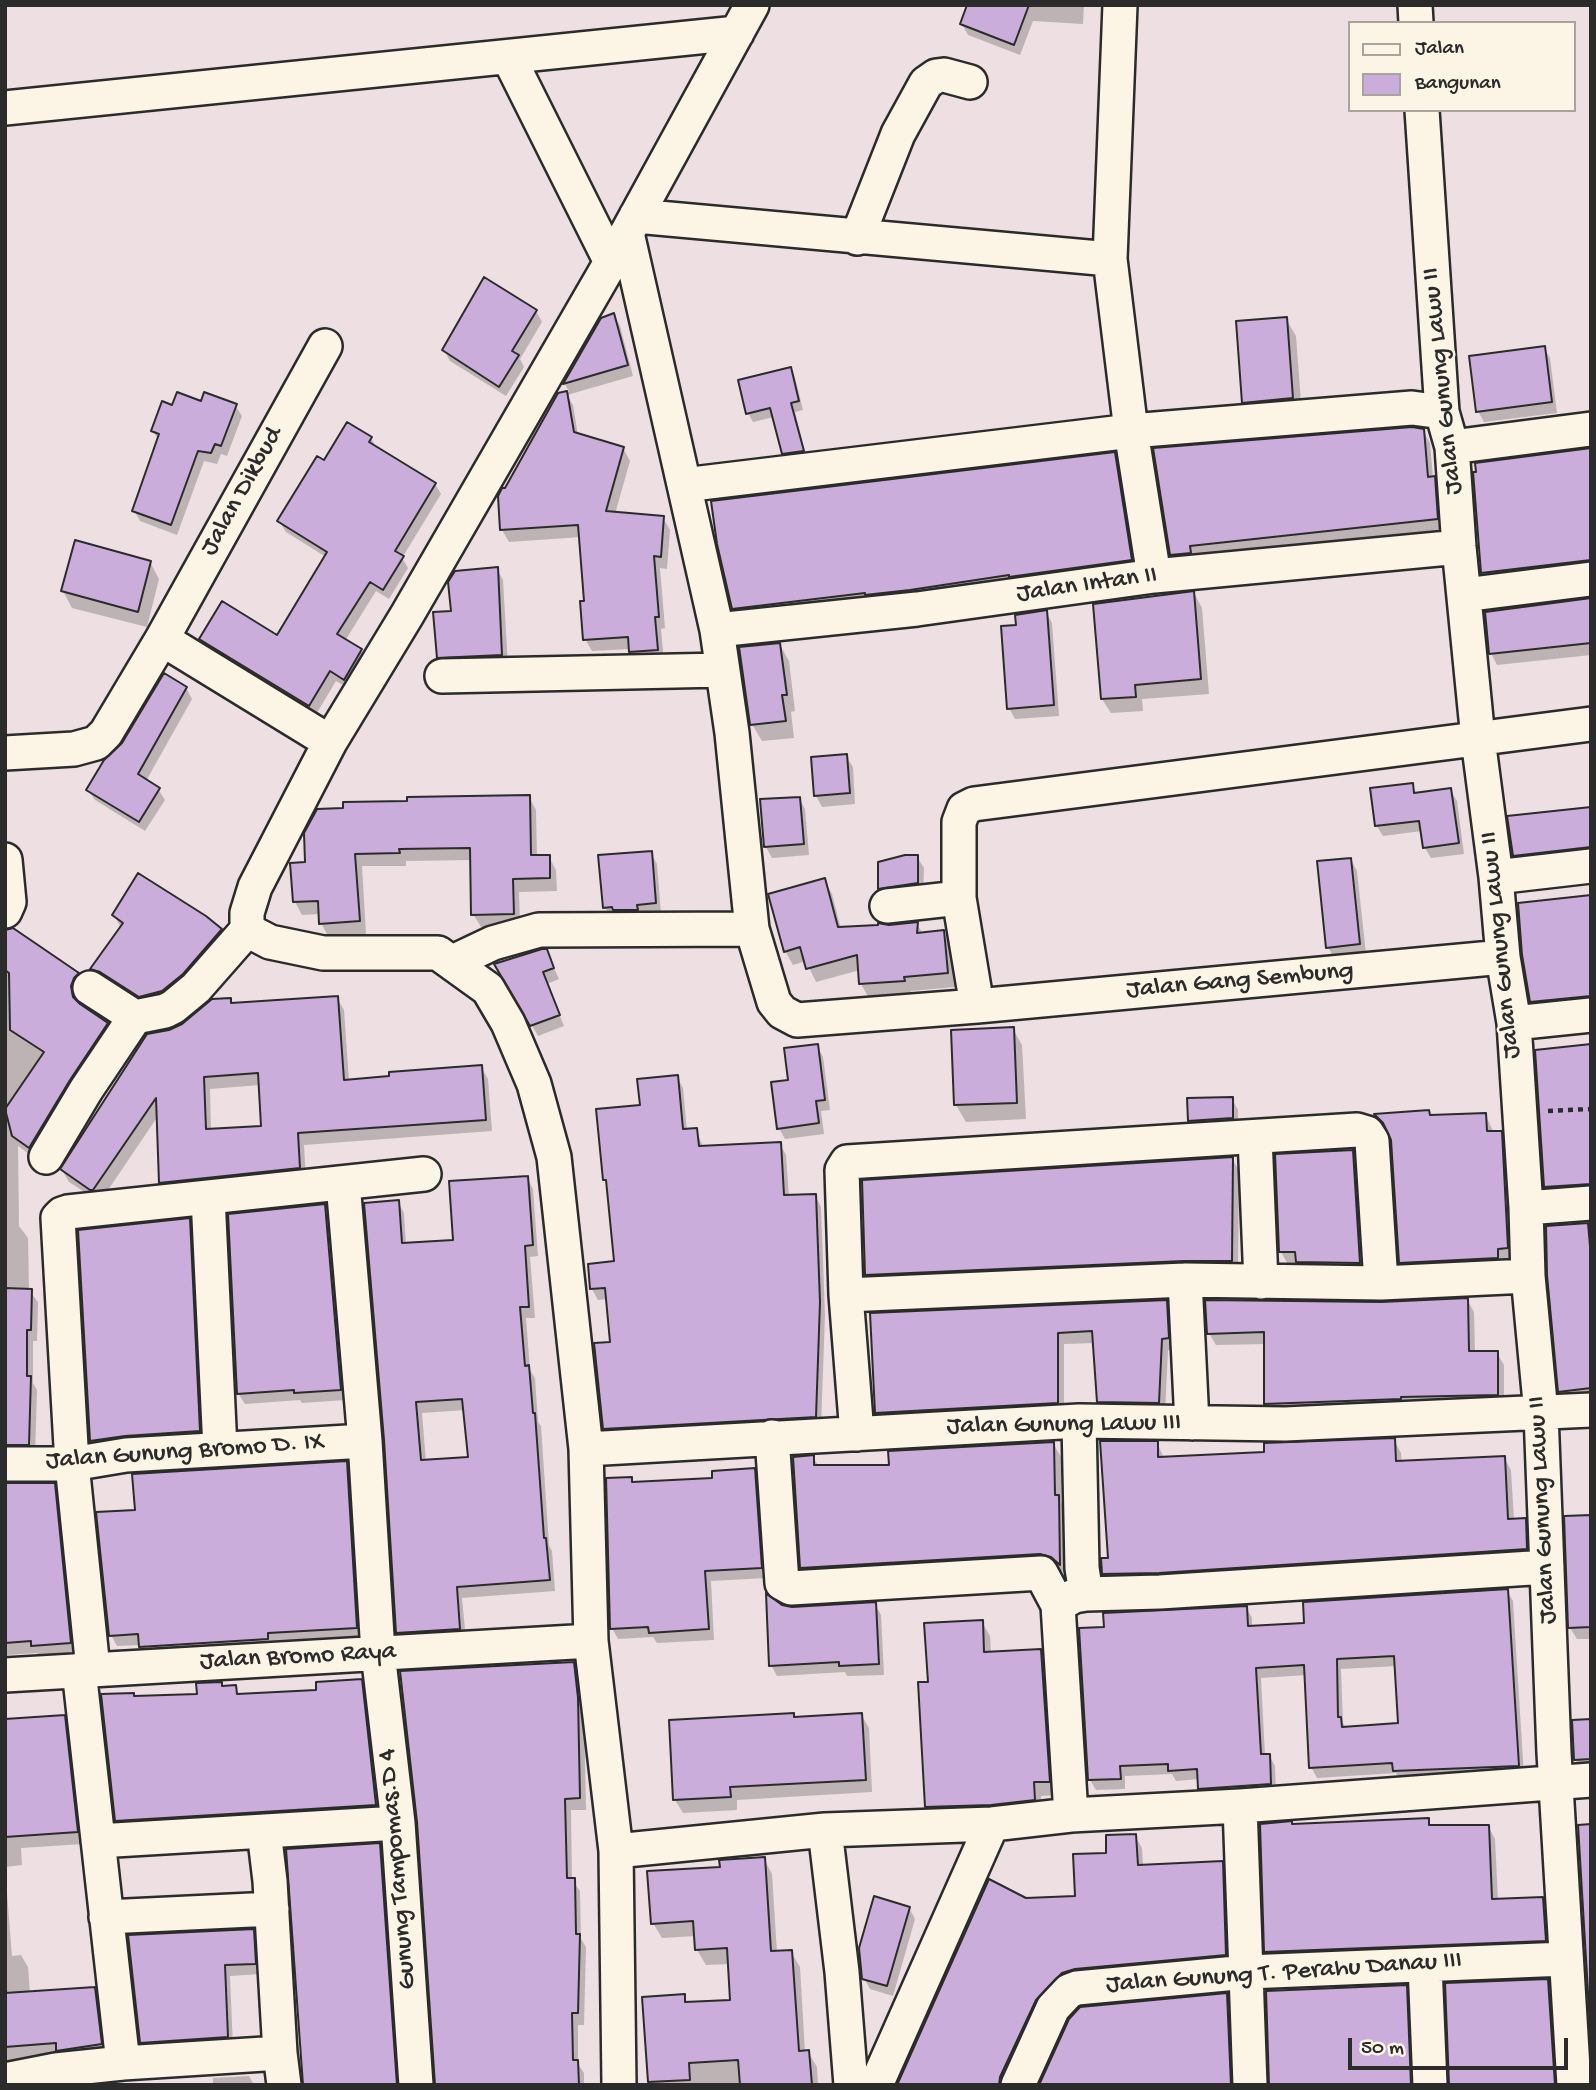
<!DOCTYPE html>
<html>
<head>
<meta charset="utf-8">
<style>
  body { margin:0 }
  #map { position:relative; width:1596px; height:2090px; overflow:hidden; background:#eddfe2; font-family:"Gochi Hand",sans-serif }
  canvas { display:block }
  .frame { position:absolute; inset:0; border:7px solid #2b2b2b; pointer-events:none }
  .legend { position:absolute; left:1348px; top:21px; width:228px; height:91px; box-sizing:border-box; background:#fcf5e5; border:2px solid #a8a49b; margin:0; padding:9px 12px; list-style:none; font-size:21px; color:#2b2b2b }
  .legend li { display:flex; align-items:center; gap:14px; height:35px }
  .legend b { width:35px; border:2px solid #a8a49b }
  .scale { position:absolute; left:1348px; top:2038px; width:220px; height:32px; box-sizing:border-box; border:4px solid #2b2b2b; border-top:0; padding-left:9px; font-size:21px; line-height:24px; white-space:nowrap; color:#2b2b2b; -webkit-text-stroke:5px #fcf5e5; paint-order:stroke }
</style>
</head>
<body>
<div id="map">
<canvas width="1596" height="2090"></canvas>
<div class="frame"></div>
<ul class="legend">
<li><b style="height:9px;background:#fcf5e5"></b>Jalan</li>
<li><b style="height:19px;background:#caadda"></b>Bangunan</li>
</ul>
<div class="scale">50 m</div>
</div>
<script>
const c = document.querySelector('canvas').getContext('2d');
c.lineJoin = 'round';
function fill(path, color) {
  c.fillStyle = color;
  c.fill(path, 'evenodd');
}
function shape(rows) {
  const path = new Path2D();
  for (const r of rows) {
    path.moveTo(r[0], r[1]);
    for (let i = 2; i < r.length; i += 2) path.lineTo(r[i], r[i + 1]);
  }
  return path;
}
function strokePath(path, color, width, dash) {
  c.strokeStyle = color;
  c.lineWidth = width;
  c.lineCap = dash ? 'butt' : 'round';
  c.setLineDash(dash || []);
  c.stroke(path);
}
function write(font, color, halo, rows, align = 'center') {
  c.font = font + ' "Gochi Hand",sans-serif';
  c.lineWidth = 5;
  c.setLineDash([]);
  c.textBaseline = 'middle';
  c.strokeStyle = halo;
  c.fillStyle = color;
  for (const [text, x, y, turn = 0] of rows) {
    c.save();
    c.translate(x, y);
    c.rotate((+turn || 0) * Math.PI / 180);
    c.textAlign = isNaN(turn) ? turn : align;
    if (halo) c.strokeText(text, 0, 0);
    c.fillText(text, 0, 0);
    c.restore();
  }
}
fill(shape([
  [969,5,1084,5,1083,24,1033,21,1020,55,968,35,962,24],
  [536,311,542,322,520,359,524,367,506,396,450,361,444,350],
  [614,315,620,326,633,376,567,395,573,405,578,435,623,448,630,461,615,514,663,518,670,530,667,569,660,568,665,628,661,629,664,662,638,664,630,649,592,651,585,639,586,603,581,537,509,542,502,530,500,497,506,490,559,394,569,392,565,384,602,319],
  [1286,319,1296,336,1302,415,1253,419,1244,402],
  [1544,348,1550,358,1557,413,1484,422,1478,411],
  [790,369,795,378,803,410,795,412,807,460,788,462,783,453,774,417,753,422,748,413],
  [202,403,235,405,242,416,227,456,221,454,217,464,204,461,177,535,140,521,134,510,159,441,153,431,173,407],
  [1423,431,1430,443,1433,478,1441,491,1444,531,1196,558,1179,567,1172,555],
  [371,438,377,449,435,484,441,494,402,558,408,568,389,599,376,591,345,641,361,651,367,661,350,689,336,681,315,716,207,650,201,639,278,637,326,557,286,532,279,521,324,463],
  [1591,449,1591,572,1489,584,1483,573,1475,474],
  [1114,454,1120,465,1137,570,740,619,734,608],
  [150,562,159,579,147,627,72,608,63,591],
  [497,569,503,580,508,666,445,668,438,658,453,612],
  [1194,593,1202,608,1209,694,1142,699,1143,711,1111,713,1102,699],
  [1591,600,1591,655,1497,665,1491,653],
  [1046,612,1052,623,1059,716,1015,719,1009,708,1018,626],
  [780,645,789,661,795,711,791,712,794,738,762,741,752,724],
  [186,688,192,699,146,781,158,789,165,800,145,831,95,800,88,790],
  [846,756,853,767,855,804,822,807,816,796],
  [1412,785,1417,795,1450,790,1457,801,1464,854,1431,858,1425,848,1422,831,1383,836,1376,825],
  [529,797,536,810,537,857,549,857,556,870,557,891,519,892,520,927,481,927,473,914,472,860,406,861,406,866,362,866,366,934,328,936,321,923,320,914,302,915,295,902,307,863],
  [799,798,805,809,809,855,772,858,766,847,762,801],
  [1591,809,1591,858,1521,866,1514,855],
  [651,853,657,864,661,914,611,918,605,907],
  [917,857,924,868,923,894,886,900,880,889,880,864],
  [1351,860,1357,871,1366,954,1334,958,1328,947],
  [139,875,221,930,229,944,148,1010,100,982,92,969,121,928,114,915],
  [824,880,832,894,841,929,917,924,923,934,943,932,951,946,955,987,911,991,912,995,869,998,861,984,860,970,816,982,806,961,793,965,785,951],
  [1591,897,1591,1006,1538,1012,1532,1001],
  [5,932,78,974,84,986,80,990,77,999,78,1005,107,1024,114,1036,36,1159,18,1146,19,1226,28,1238,29,1290,38,1302,37,1341,33,1341,33,1383,37,1390,35,1456,5,1458],
  [546,951,559,979,547,984,564,1026,538,1036,512,990],
  [337,998,344,1010,349,1081,481,1067,488,1079,492,1131,304,1145,306,1180,168,1194,161,1182,158,1116,100,1202,69,1182,62,1170,170,1031,230,1000,233,1005],
  [260,1085,263,1128,211,1130,210,1089],
  [1013,1029,1022,1045,1026,1119,966,1122,956,1105],
  [817,1046,823,1057,830,1110,821,1111,824,1134,785,1139,779,1128,790,1081],
  [1591,1046,1591,1197,1553,1200,1546,1187],
  [677,1077,683,1088,687,1131,696,1130,703,1147,780,1144,786,1155,789,1197,815,1195,821,1207,825,1315,821,1428,611,1439,605,1428,612,1343,608,1299,598,1300,592,1289,616,1263,609,1187,605,1180,641,1106],
  [1232,1099,1238,1110,1238,1129,1196,1132,1190,1121],
  [1428,1111,1431,1117,1485,1114,1494,1133,1501,1133,1509,1147,1515,1262,1409,1277,1401,1262,1391,1134,1377,1116],
  [1352,1151,1362,1168,1369,1280,1290,1268,1281,1252],
  [1232,1159,1239,1170,1238,1273,873,1286,866,1274],
  [527,1178,533,1189,538,1256,530,1257,535,1318,526,1318,530,1370,535,1378,538,1422,541,1426,549,1545,552,1551,555,1591,462,1598,466,1640,404,1644,398,1633,398,1202,404,1213,406,1245,455,1241],
  [465,1410,470,1459,426,1462,422,1413],
  [325,1206,331,1217,346,1400,302,1403,300,1400,245,1404,238,1393],
  [189,1220,195,1231,205,1442,98,1452,92,1441,80,1232],
  [1587,1224,1591,1231,1591,1401,1567,1404,1560,1391],
  [1467,1300,1474,1312,1475,1353,1497,1353,1504,1365,1504,1407,1273,1416,1266,1404,1266,1344,1216,1345,1209,1333,1381,1304],
  [1166,1302,1173,1314,1174,1350,1168,1350,1165,1414,1106,1413,1099,1401,1095,1343,1064,1344,1064,1414,883,1425,876,1413,872,1315],
  [1394,1440,1401,1453,1402,1463,1504,1458,1511,1470,1514,1520,1525,1520,1532,1532,1533,1561,1111,1586,1104,1574,1157,1443,1164,1458,1266,1453],
  [1053,1443,1061,1457,1061,1502,1066,1511,1067,1576,1060,1570,1048,1567,810,1581,802,1568,813,1457,819,1467,890,1467],
  [346,1463,352,1474,362,1639,147,1658,141,1645,117,1646,111,1635,137,1511],
  [754,1470,760,1481,767,1578,711,1581,714,1640,657,1643,653,1637,618,1639,612,1628,631,1479,633,1484,714,1480],
  [5,1485,54,1485,61,1497,77,1655,40,1657,37,1653,7,1655,5,1652],
  [1591,1495,1591,1639,1577,1639,1570,1628,1589,1517],
  [1507,1591,1513,1601,1524,1776,1400,1781,1396,1773,1317,1778,1311,1767,1306,1675,1261,1678,1265,1755,1269,1755,1275,1766,1276,1794,1205,1799,1199,1788,1199,1779,1176,1781,1172,1774,1125,1776,1125,1789,1096,1790,1090,1780,1106,1629,1246,1607,1252,1618,1252,1627,1306,1625],
  [1397,1666,1399,1725,1346,1728,1343,1723,1341,1669],
  [875,1604,881,1615,884,1675,847,1676,845,1672,777,1676,771,1665,781,1606,792,1609],
  [982,1622,990,1636,991,1653,1040,1651,1049,1665,1057,1795,1041,1796,1042,1813,935,1821,927,1807,930,1683],
  [573,1664,580,1676,584,1712,586,1810,571,1810,572,1880,580,1891,581,1939,586,1947,584,2025,578,2025,578,2064,584,2073,584,2085,437,2085],
  [361,1681,368,1693,382,1816,124,1832,117,1820,199,1696,221,1684,223,1688,235,1687,240,1696,318,1691],
  [861,1714,869,1728,872,1792,737,1800,737,1810,683,1813,675,1800,793,1715,795,1718],
  [64,1717,71,1729,83,1844,21,1848,22,1865,5,1867,5,1720],
  [1591,1720,1591,1770,1582,1771,1575,1759],
  [1428,1820,1432,1827,1488,1826,1495,1839,1498,1900,1542,1899,1550,1912,1552,1953,1274,1965,1266,1952,1293,1826],
  [1135,1836,1142,1848,1143,1866,1222,1863,1229,1875,1232,1966,1082,1980,1009,2085,899,2085,1026,1900,1077,1898,1108,1855],
  [379,1845,386,1857,402,2085,305,2085],
  [764,1859,772,1874,777,1953,791,1952,800,1967,805,2052,808,2052,817,2067,818,2085,652,2085,650,2082,684,1996,688,2004,732,2002,730,1964,706,1965,697,1950,696,1936,662,1938,653,1923,721,1868],
  [5,1868,12,1956,21,1955,28,1967,30,1993,94,1989,101,2001,107,2056,5,2067],
  [909,1908,915,1919,893,1996,870,1989,864,1978],
  [253,1931,259,1942,261,1974,230,1976,233,2048,148,2053,142,2042],
  [1547,1981,1554,1993,1555,2001,1551,2002,1556,2085,1451,2085],
  [1406,1987,1412,1999,1416,2085,1269,2085],
  [1227,1995,1233,2007,1238,2085,1041,2085],
  [249,2076,254,2085,213,2085,213,2078]
]), '#0003');
const building = shape([
  [967,5,1029,5,1014,45,960,24,967,5],
  [484,277,537,310,512,351,519,355,499,387,442,350,484,277],
  [614,313,628,365,563,384,601,318,614,313],
  [1287,317,1293,398,1242,403,1236,321,1287,317],
  [1545,346,1552,402,1476,412,1469,356,1545,346],
  [791,367,799,401,791,403,804,451,782,454,770,408,746,414,738,380,791,367],
  [567,391,574,432,624,447,606,511,664,516,661,557,654,556,659,617,655,617,658,650,629,652,628,637,583,640,580,601,584,601,578,525,500,530,498,496,502,488,505,488,558,393,567,391],
  [177,392,201,401,204,392,237,404,221,446,215,444,211,453,198,451,171,525,132,511,159,434,151,431,162,401,172,405,177,392],
  [347,422,372,437,369,442,436,483,395,551,404,556,383,590,370,582,337,634,362,649,344,680,330,671,309,706,199,639,222,601,277,635,327,552,277,521,317,456,324,460,347,422],
  [1412,427,1424,429,1428,477,1435,476,1438,519,1190,546,1191,553,1170,555,1153,448,1412,427],
  [1591,448,1591,560,1481,573,1473,472,1476,472,1475,463,1591,448],
  [1115,452,1132,560,1009,577,1009,575,910,590,865,595,865,593,732,609,717,544,711,501,1115,452],
  [75,540,151,561,138,612,61,591,75,540],
  [498,567,502,655,437,658,433,612,451,611,448,582,455,571,498,567],
  [1194,591,1201,679,1135,685,1136,697,1101,699,1093,604,1194,591],
  [1591,598,1591,643,1489,654,1485,612,1591,598],
  [1047,610,1054,705,1007,709,1001,626,1016,625,1015,615,1047,610],
  [780,643,787,695,782,695,786,721,750,725,739,647,780,643],
  [164,673,187,687,138,774,160,788,139,822,86,790,104,760,122,743,164,673],
  [847,754,850,793,814,796,811,757,847,754],
  [1413,783,1414,793,1451,788,1459,843,1423,848,1419,821,1375,826,1370,788,1413,783],
  [530,795,531,855,550,855,550,878,513,879,514,914,471,915,470,848,399,849,400,853,355,854,360,921,319,924,318,901,293,902,290,863,305,862,304,833,317,809,343,808,343,802,407,801,407,797,530,795],
  [800,797,804,844,764,847,760,799,800,797],
  [1591,807,1591,847,1513,856,1507,816,1591,807],
  [652,851,656,903,637,905,638,910,613,910,612,907,603,908,598,855,652,851],
  [905,855,918,855,918,883,878,889,878,862,905,855],
  [1351,858,1360,944,1326,948,1317,861,1351,858],
  [138,873,206,916,222,929,183,974,162,991,139,997,100,972,90,969,123,923,112,915,138,873],
  [825,878,838,927,878,925,878,923,889,925,918,922,917,933,944,930,948,973,904,977,905,981,859,984,857,955,806,969,800,947,784,952,768,894,825,878],
  [1591,895,1591,996,1530,1002,1522,955,1518,903,1591,895],
  [13,928,79,973,74,978,71,986,73,997,80,1004,108,1023,70,1080,29,1148,12,1136,5,1109,44,1052,10,1030,9,973,5,970,5,930,13,928],
  [542,949,547,949,554,968,543,972,560,1015,530,1026,494,964,542,949],
  [338,996,344,1080,389,1076,389,1072,482,1065,486,1120,298,1133,300,1168,159,1183,156,1098,93,1190,90,1190,60,1169,147,1034,169,1030,182,1024,212,999,231,998,231,1003,338,996],
  [258,1073,261,1126,206,1129,204,1077,258,1073],
  [1014,1027,1017,1103,954,1105,951,1030,1014,1027],
  [818,1044,825,1100,816,1101,819,1123,777,1129,771,1082,788,1080,784,1048,818,1044],
  [1591,1044,1591,1184,1544,1187,1535,1050,1591,1044],
  [678,1075,683,1129,697,1128,699,1146,781,1142,784,1195,816,1194,820,1302,816,1417,603,1429,594,1343,610,1342,605,1288,590,1289,588,1264,614,1261,606,1180,603,1180,596,1109,640,1105,637,1079,678,1075],
  [1233,1097,1233,1118,1188,1121,1187,1098,1233,1097],
  [1429,1110,1430,1115,1486,1113,1487,1131,1502,1131,1508,1248,1498,1249,1498,1258,1399,1263,1391,1140,1383,1123,1374,1114,1429,1110],
  [1353,1150,1360,1263,1296,1262,1295,1252,1279,1252,1275,1154,1353,1150],
  [1233,1157,1232,1261,1184,1261,865,1275,862,1180,1233,1157],
  [528,1176,533,1245,525,1246,529,1307,520,1307,525,1366,529,1365,533,1413,535,1413,544,1538,546,1538,550,1580,457,1587,460,1629,396,1633,384,1440,364,1203,399,1200,402,1243,453,1240,449,1181,528,1176],
  [462,1399,468,1457,421,1460,416,1402,462,1399],
  [325,1204,341,1390,294,1393,294,1390,237,1394,228,1214,325,1204],
  [190,1218,200,1431,125,1436,90,1441,78,1230,190,1218],
  [1588,1223,1591,1258,1591,1388,1558,1392,1547,1275,1546,1226,1588,1223],
  [5,1288,32,1289,31,1330,27,1330,27,1376,31,1376,29,1445,5,1445,5,1288],
  [1468,1298,1469,1351,1498,1351,1498,1395,1401,1397,1401,1399,1264,1404,1264,1332,1207,1334,1205,1300,1381,1302,1468,1298],
  [1167,1300,1169,1338,1162,1339,1159,1403,1097,1402,1092,1331,1058,1333,1058,1403,875,1413,870,1313,1167,1300],
  [1395,1438,1396,1461,1505,1456,1508,1519,1526,1518,1527,1549,1159,1573,1102,1574,1101,1558,1108,1558,1100,1441,1158,1441,1158,1457,1264,1452,1264,1443,1395,1438],
  [1054,1442,1055,1495,1059,1495,1060,1565,1051,1557,1040,1554,800,1568,793,1457,814,1455,814,1465,889,1465,888,1451,1054,1442],
  [347,1461,357,1628,268,1633,268,1639,139,1647,138,1634,109,1636,96,1512,135,1510,132,1474,347,1461],
  [755,1468,762,1568,705,1571,709,1629,649,1633,648,1627,610,1629,606,1478,632,1477,632,1482,712,1478,712,1471,755,1468],
  [5,1483,55,1483,71,1643,31,1646,31,1641,5,1643,5,1483],
  [1591,1515,1591,1627,1568,1628,1564,1516,1591,1515],
  [1508,1589,1519,1766,1393,1771,1392,1763,1309,1768,1304,1665,1256,1668,1261,1754,1270,1754,1271,1784,1198,1789,1197,1769,1168,1771,1168,1764,1120,1766,1121,1779,1088,1780,1079,1628,1104,1627,1103,1613,1247,1606,1248,1626,1304,1623,1303,1602,1508,1589],
  [1394,1656,1398,1723,1342,1727,1341,1717,1338,1717,1337,1659,1394,1656],
  [766,1593,782,1605,792,1607,876,1602,879,1664,839,1666,839,1662,769,1666,766,1593],
  [983,1620,984,1652,1041,1649,1050,1782,1034,1782,1035,1800,991,1805,925,1807,918,1682,928,1682,924,1623,983,1620],
  [574,1662,578,1698,580,1798,565,1799,567,1878,575,1878,576,1934,580,1934,578,2013,572,2013,573,2060,578,2060,579,2085,435,2085,417,1822,400,1671,574,1662],
  [362,1679,376,1805,115,1821,101,1694,134,1693,134,1696,197,1694,196,1683,222,1682,222,1686,236,1685,237,1694,316,1690,316,1682,362,1679],
  [794,1713,794,1717,862,1713,866,1780,730,1787,731,1797,673,1800,669,1720,794,1713],
  [65,1715,78,1832,5,1837,5,1719,65,1715],
  [1591,1719,1591,1759,1574,1760,1572,1720,1591,1719],
  [1429,1818,1429,1825,1489,1825,1492,1899,1543,1897,1546,1941,1264,1952,1260,1824,1292,1821,1292,1824,1429,1818],
  [1591,1824,1591,2043,1578,1825,1591,1824],
  [1136,1834,1138,1865,1223,1861,1226,1955,1075,1969,1062,1973,1036,2000,1000,2077,999,2085,897,2085,989,1879,1026,1898,1075,1896,1073,1854,1106,1853,1106,1835,1136,1834],
  [380,1843,397,2085,303,2085,286,1849,380,1843],
  [765,1857,771,1951,792,1950,799,2051,809,2050,812,2085,740,2085,738,2060,689,2063,690,2080,648,2082,642,1997,685,1994,685,2002,730,2000,727,1948,695,1950,693,1921,651,1924,647,1871,720,1867,719,1860,765,1857],
  [874,1896,910,1907,887,1986,862,1979,859,1948,874,1896],
  [254,1929,256,1964,225,1965,228,2037,140,2043,128,1935,254,1929],
  [1548,1979,1555,2085,1449,2085,1445,1983,1548,1979],
  [1407,1985,1411,2085,1269,2085,1266,1991,1407,1985],
  [95,1987,102,2044,56,2051,56,2043,5,2047,5,1993,95,1987],
  [1227,1993,1231,2085,1039,2085,1069,2019,1080,2007,1227,1993]
]);
fill(building, '#caadda');
strokePath(building, '#2b2b2b', 2);
const minor = shape([
  [1415,5,1416,23],
  [509,58,611,262],
  [5,108,737,33],
  [1422,110,1442,412,1452,447,1459,547,1478,739,1496,877,1503,957,1514,1023,1526,1208,1528,1276,1541,1413,1554,1753,1574,2085],
  [636,216,1110,259,1120,5],
  [627,233,717,630,732,733,752,929,774,1002,782,1012,797,1020,977,1006,959,898,959,822,964,809,974,804,1591,724],
  [857,238,898,134,926,83,936,76,944,75,970,82],
  [1110,259,1131,431,1154,576],
  [1452,447,1591,429],
  [684,485,1131,431,1412,408,1442,412],
  [1464,595,1591,579],
  [717,630,917,609,1154,576,1459,547],
  [162,639,330,742],
  [442,676,722,670],
  [5,753,74,749,96,743,106,733,162,639,325,346],
  [5,860,9,902,5,911],
  [1496,877,1591,866],
  [887,906,959,898],
  [247,930,270,942,323,953,438,953,488,989,508,1023,534,1084,554,1157,586,1449,591,1641,616,1851,619,2085],
  [453,962,493,943,539,930,752,929],
  [90,988,135,1017],
  [977,1006,1503,957],
  [1514,1023,1591,1015],
  [1255,1137,1261,1282],
  [46,1157,86,1090,135,1017,165,1011,173,1007,196,988,247,930,247,913,255,887,330,742,407,615,611,262,752,5],
  [343,1183,365,1441,378,1653,398,1823,416,2085],
  [208,1197,220,1449],
  [1526,1208,1591,1203],
  [846,1295,1185,1280],
  [1079,1421,1082,1568,1086,1594],
  [1192,1423,1185,1280,1381,1283],
  [857,1434,846,1295,842,1170,847,1162,1357,1130,1367,1133,1372,1141,1381,1283,1528,1276],
  [772,1437,782,1583,791,1588,1041,1573,1058,1605,1071,1815],
  [586,1449,1079,1421,1285,1424,1591,1410],
  [5,1464,72,1464,126,1455,365,1441],
  [1058,1605,1074,1596,1086,1594,1160,1592,1547,1567],
  [93,1669,72,1464,58,1218,62,1214,68,1212,424,1174],
  [79,1670,123,2063],
  [5,1675,591,1641],
  [1240,1806,1250,2085],
  [825,1830,842,1972,851,2085],
  [264,1831,270,1881,280,2053],
  [98,1841,398,1823],
  [616,1851,825,1830,992,1824,1071,1815,1240,1806,1591,1780],
  [106,1917,272,1909],
  [1425,1965,1430,2085],
  [56,2070,123,2063,280,2053,284,2085],
  [5,2080,56,2070,76,2079],
  [876,2085,992,1824],
  [1018,2085,1053,2008,1069,1991,1077,1988,1247,1972,1565,1959]
]);
strokePath(minor, '#2b2b2b', 38);
strokePath(shape([
  [1548,1111,1591,1109]
]), '#2b2b2b', 4.5, [5, 5]);
strokePath(minor, '#fcf5e5', 33);
write('26px', '#2b2b2b', '#fcf5e5', [
  ["Jalan Gunung Lawu II",1444,381,-96],
  ["Jalan Dikbud",243,492,-61],
  ["Jalan Intan II",1087,586,-8],
  ["Jalan Gunung Lawu II",1502,945,-96],
  ["Jalan Gang Sembung",1240,982,-5],
  ["Jalan Gunung Lawu III",1064,1426,-1],
  ["Jalan Gunung Bromo D. IX",185,1453,-4],
  ["Jalan Gunung Lawu II",1544,1510,-93],
  ["Jalan Bromo Raya",298,1658,-3],
  ["Gunung Tampomas.D 4",399,1869,-95],
  ["Jalan Gunung T. Perahu Danau III",1284,1974,-4]
]);
</script>
</body>
</html>
